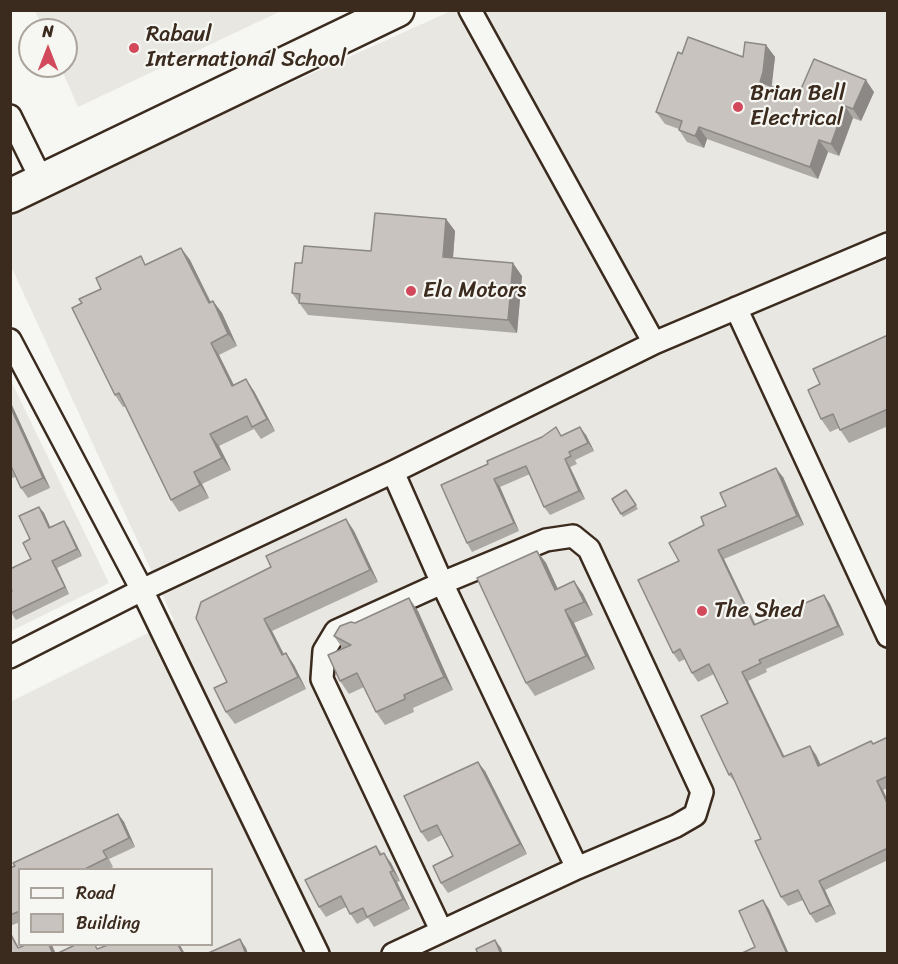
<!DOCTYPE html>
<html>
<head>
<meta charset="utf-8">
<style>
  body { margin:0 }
  #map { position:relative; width:898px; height:964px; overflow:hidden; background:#f6f6f2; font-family:Sriracha,sans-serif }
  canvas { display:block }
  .frame { position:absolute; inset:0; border:12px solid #3b2a1e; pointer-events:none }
  .legend { position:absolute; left:18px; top:868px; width:195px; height:78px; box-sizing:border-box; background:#f6f6f2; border:2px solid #aba49d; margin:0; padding:8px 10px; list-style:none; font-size:18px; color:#3b2a1e }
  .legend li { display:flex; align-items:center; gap:12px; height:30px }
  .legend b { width:30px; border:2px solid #aba49d }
  .north { position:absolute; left:18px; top:18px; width:60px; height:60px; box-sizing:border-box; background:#f6f6f2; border:2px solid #aba49d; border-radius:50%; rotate:0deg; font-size:16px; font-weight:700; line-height:24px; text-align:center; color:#3b2a1e }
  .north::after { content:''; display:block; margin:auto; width:21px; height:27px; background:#d1495b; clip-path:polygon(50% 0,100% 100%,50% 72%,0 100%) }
</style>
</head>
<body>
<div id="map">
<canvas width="898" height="964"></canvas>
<div class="frame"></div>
<ul class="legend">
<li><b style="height:8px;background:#f6f6f2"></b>Road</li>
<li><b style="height:16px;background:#c8c3be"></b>Building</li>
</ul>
<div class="north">N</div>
</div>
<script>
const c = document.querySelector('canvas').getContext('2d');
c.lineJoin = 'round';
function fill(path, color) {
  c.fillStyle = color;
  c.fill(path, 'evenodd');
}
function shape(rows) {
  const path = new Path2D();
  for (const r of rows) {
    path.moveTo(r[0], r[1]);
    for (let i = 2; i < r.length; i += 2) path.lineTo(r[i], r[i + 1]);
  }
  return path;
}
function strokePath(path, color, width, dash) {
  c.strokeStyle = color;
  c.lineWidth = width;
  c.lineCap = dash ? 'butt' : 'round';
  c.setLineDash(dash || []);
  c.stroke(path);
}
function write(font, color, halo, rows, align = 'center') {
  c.font = font + ' Sriracha,sans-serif';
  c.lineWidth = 4.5;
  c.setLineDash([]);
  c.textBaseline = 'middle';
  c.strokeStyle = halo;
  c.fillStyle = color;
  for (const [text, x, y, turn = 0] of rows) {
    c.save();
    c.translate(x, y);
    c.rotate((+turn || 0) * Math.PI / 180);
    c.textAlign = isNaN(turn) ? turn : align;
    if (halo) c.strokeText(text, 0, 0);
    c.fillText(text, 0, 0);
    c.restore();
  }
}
fill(shape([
  [35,11,281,11,78,107,60,66,66,66,66,30,44,30],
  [451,11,887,11,887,953,11,953,10,702,174,620,11,266,11,209],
  [20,870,212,870,212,944,20,944],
  [10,379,109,583,11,631,10,631]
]), '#e8e7e2');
const minor = shape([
  [470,10,654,343,888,244],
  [10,116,42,181],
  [736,308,888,636],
  [10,340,142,590,318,954],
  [393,472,442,583,577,868],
  [10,657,142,590,393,472,654,343],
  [393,954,577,868,676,826,695,815,702,792,589,549,573,536,546,540,442,583,336,631,324,651,322,679,441,930]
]);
const primary = shape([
  [10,196,397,10]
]);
strokePath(minor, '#3b2a1e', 26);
strokePath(primary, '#3b2a1e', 38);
strokePath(minor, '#f6f6f2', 21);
strokePath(primary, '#f6f6f2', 33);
fill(shape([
  [766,45,775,57,771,86,798,96,874,92,861,121,853,118,839,156,828,152,818,179,707,139,704,148,687,142,679,130,679,129,665,124,656,112,682,54,743,57],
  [446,219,455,231,453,258,522,276,517,333,308,315,292,293,302,263,371,251],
  [181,248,190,260,211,302,213,301,222,313,237,346,219,355,234,385,254,391,275,431,261,439,254,429,219,446,231,470,202,484,209,498,179,512,171,500,126,406,123,407,115,395,82,303,101,289],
  [888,335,888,426,849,443,839,428,830,432,821,419,820,384],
  [10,401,50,488,28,498,21,488,10,464],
  [562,435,586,435,594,451,575,460,577,464,570,467,585,499,550,515,544,507,530,474,500,487,519,531,472,552,467,543,488,464],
  [10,466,15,477,10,479],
  [783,477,804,525,724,559,756,625,824,595,830,604,844,635,766,669,767,672,748,681,784,757,816,755,821,765,873,744,888,737,888,788,883,790,888,801,888,860,825,890,836,914,816,923,810,914,803,900,788,906,781,897,761,839,736,783,729,775,728,703,714,674,698,682,692,673,685,659,679,662,673,653,679,561,704,525,726,506],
  [626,490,638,509,623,517,612,499],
  [39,507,44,513,50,527,68,527,82,556,57,568,69,594,16,620,10,611,12,591,31,559,30,539],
  [346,519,354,531,378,582,272,631,284,654,286,653,294,665,306,689,235,724,226,712,227,682,271,567],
  [537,551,546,563,558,589,574,581,583,594,593,615,574,623,595,669,535,696,526,683],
  [418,611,453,690,413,708,414,712,385,725,376,712,364,687,349,694,340,681,343,649,334,636,355,623],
  [485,771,527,854,448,893,441,883,453,856,442,835,428,842,421,832],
  [118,814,124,822,135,847,109,859,113,867,108,870,20,870,20,922,10,926,10,868],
  [376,846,382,854,391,863,400,881,397,882,410,909,374,927,368,918,357,924,346,907,326,917,319,907]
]), '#aca8a3');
fill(shape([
  [766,45,775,57,772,84,768,94,760,82],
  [866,80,874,92,861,121,853,109],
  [845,106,853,118,839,156,831,144],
  [699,127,707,139,704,148,695,136],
  [819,140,828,152,818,179,810,167],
  [446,219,455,231,452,270,443,257],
  [181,248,190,260,217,316,209,303],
  [513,263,522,276,517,333,508,320],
  [213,301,222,313,237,346,228,334],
  [211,343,219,355,240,398,232,386],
  [246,379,254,391,275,431,267,419],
  [10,401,50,488,43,478,10,406],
  [580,427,586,435,594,451,588,443],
  [210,434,219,446,231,470,222,458],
  [565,459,570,467,585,499,579,491],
  [776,468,783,477,804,525,797,516],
  [194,472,202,484,209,498,200,485],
  [494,479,500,487,519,531,514,523],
  [39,507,44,513,54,535,49,528],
  [346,519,354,531,378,582,370,570],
  [64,521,68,527,82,556,77,549],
  [718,550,724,559,760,635,754,625],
  [537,551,546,563,564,603,555,590],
  [52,561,57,568,69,594,65,587],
  [574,581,583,594,593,615,584,602],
  [824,595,830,604,844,635,838,626],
  [409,598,418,611,453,690,444,677],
  [565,610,574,623,595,669,586,656],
  [264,619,272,631,290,667,282,655],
  [286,653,294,665,306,689,298,677],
  [742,672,748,681,789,766,783,757],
  [810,746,816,755,825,775,818,766],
  [478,762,485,771,527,854,520,844],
  [877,781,883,790,888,801,888,805],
  [118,814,124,822,135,847,129,838],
  [384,853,391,863,400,881,393,871],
  [390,872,397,882,410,909,403,899],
  [819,881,825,890,836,914,830,905],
  [763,900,769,909,789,954,787,954],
  [10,931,22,954,18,948,10,934],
  [240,939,246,948,248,954,246,954],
  [495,940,501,948,503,954,501,954],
  [49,945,52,945,56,954,53,954],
  [178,945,180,945,185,954,183,954]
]), '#8c8885');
const building = shape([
  [688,37,743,57,745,42,766,45,763,72,760,82,798,96,814,59,866,80,853,109,845,106,831,144,819,140,810,167,699,127,695,136,679,130,682,121,656,112,678,52,682,54,688,37],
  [375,213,446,219,443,257,513,263,508,320,299,303,300,294,292,293,295,263,302,263,304,246,371,251,375,213],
  [181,248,209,303,213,301,228,334,211,343,232,386,246,379,267,419,252,427,247,416,210,434,222,458,194,472,200,485,171,500,119,393,115,395,72,308,82,303,79,299,101,289,96,278,141,256,145,265,181,248],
  [888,335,888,409,840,430,833,414,821,419,808,390,820,384,813,369,888,335],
  [10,406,43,478,21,488,10,464,10,406],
  [556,427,561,436,580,427,588,443,569,452,571,456,565,459,579,491,544,507,526,466,494,479,514,523,467,543,441,485,488,464,487,461,542,437,556,427],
  [776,468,797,516,718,550,754,625,824,595,838,626,759,660,761,663,742,672,783,757,810,746,818,766,871,741,873,744,888,737,888,776,877,781,888,805,888,848,819,881,830,905,810,914,798,890,781,897,755,841,761,839,731,773,729,775,701,716,728,703,709,664,692,673,680,649,673,653,638,580,679,561,669,543,704,525,701,517,726,506,720,493,776,468],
  [626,490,636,505,621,514,612,499,626,490],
  [39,507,49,528,64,521,77,549,52,561,65,587,11,613,10,611,10,592,12,591,10,587,10,569,31,559,23,543,30,539,19,516,39,507],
  [346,519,370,570,264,619,282,655,286,653,298,677,226,712,214,688,227,682,196,618,201,602,271,567,266,556,346,519],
  [537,551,555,590,574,581,584,602,565,610,586,656,526,683,477,578,537,551],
  [409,598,444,677,404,695,405,699,376,712,357,673,340,681,328,655,351,645,334,636,340,626,351,622,355,623,409,598],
  [478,762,520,844,441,883,433,866,453,856,437,825,421,832,404,796,478,762],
  [118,814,129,838,103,851,107,858,83,870,20,870,20,911,10,915,10,868,15,866,13,863,118,814],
  [376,846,380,855,384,853,393,871,390,872,403,899,367,917,363,908,350,914,341,896,319,907,305,880,376,846],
  [763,900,787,954,740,954,755,947,739,911,763,900],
  [10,934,18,948,25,945,49,945,53,954,10,954,10,934],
  [240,939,246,954,206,954,240,939],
  [495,940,501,954,478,954,476,949,495,940],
  [75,945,95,945,97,949,108,945,178,945,183,954,56,954,75,945]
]);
fill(building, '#c8c3be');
strokePath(building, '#8c8885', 1.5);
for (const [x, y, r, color] of [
  [134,48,6,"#d1495b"],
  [738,107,6,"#d1495b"],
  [411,291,6,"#d1495b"],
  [702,611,6,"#d1495b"]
]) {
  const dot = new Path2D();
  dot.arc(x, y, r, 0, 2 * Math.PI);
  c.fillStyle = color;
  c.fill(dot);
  strokePath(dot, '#f6f6f2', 2);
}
write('22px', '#3b2a1e', '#f6f6f2', [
  ["Rabaul",146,35],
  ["International School",146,60],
  ["Brian Bell",750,94],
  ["Electrical",750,119],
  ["Ela Motors",423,291],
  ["The Shed",714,611]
], 'left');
</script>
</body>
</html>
